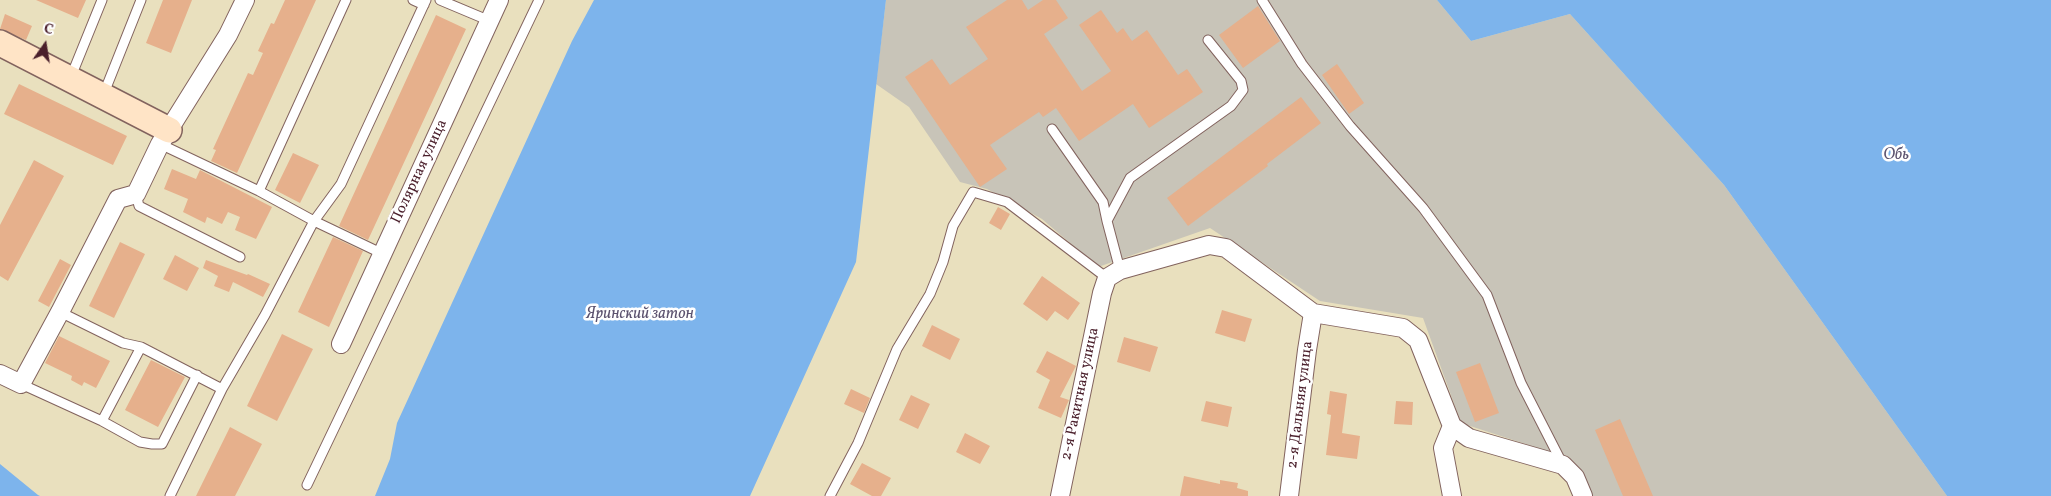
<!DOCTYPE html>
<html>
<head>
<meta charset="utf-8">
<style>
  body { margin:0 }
  #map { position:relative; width:2051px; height:496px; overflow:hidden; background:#e9e0be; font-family:Vollkorn,serif }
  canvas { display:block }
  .north { position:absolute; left:20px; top:20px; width:50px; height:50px; -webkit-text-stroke:4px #fff; paint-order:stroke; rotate:13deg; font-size:14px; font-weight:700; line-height:20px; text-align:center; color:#4a1f2b }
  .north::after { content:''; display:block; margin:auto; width:18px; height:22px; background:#4a1f2b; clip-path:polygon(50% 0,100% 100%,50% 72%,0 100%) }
</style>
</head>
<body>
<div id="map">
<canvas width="2051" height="496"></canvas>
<div class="north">С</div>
</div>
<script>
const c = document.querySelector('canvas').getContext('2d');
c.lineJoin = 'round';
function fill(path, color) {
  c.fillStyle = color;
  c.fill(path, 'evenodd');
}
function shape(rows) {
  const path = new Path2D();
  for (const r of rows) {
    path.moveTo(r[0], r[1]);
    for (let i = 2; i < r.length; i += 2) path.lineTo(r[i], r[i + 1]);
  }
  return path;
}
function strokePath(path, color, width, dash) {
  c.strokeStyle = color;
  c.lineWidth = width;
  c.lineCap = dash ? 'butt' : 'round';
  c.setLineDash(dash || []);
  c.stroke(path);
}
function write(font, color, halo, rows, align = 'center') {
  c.font = font + ' Vollkorn,serif';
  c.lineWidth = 5;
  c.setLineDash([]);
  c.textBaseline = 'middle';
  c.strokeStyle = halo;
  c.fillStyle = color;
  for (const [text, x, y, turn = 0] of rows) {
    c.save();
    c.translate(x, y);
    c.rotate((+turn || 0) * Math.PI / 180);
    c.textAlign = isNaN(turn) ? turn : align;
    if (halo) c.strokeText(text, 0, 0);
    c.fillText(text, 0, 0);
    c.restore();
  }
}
fill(shape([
  [886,0,1437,0,1471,41,1570,14,1724,185,1947,496,1590,496,1565,457,1461,423,1423,318,1320,301,1210,228,1098,267,1042,219,987,189,960,182,909,107,876,84]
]), '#c8c4b8');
fill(shape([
  [594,0,886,0,856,262,750,496,375,496,390,459,397,423,572,41],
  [1437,0,2051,0,2051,496,1947,496,1724,185,1570,14,1471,41],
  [0,464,38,495,40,496,0,496]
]), '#7db4ec');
fill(shape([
  [36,0,86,0,78,18],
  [163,0,192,0,171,53,146,43],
  [285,0,316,0,237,173,211,161,216,150,213,149,248,73,253,75,263,53,258,51,271,23,274,24],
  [1007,0,1022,0,1028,10,1043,0,1056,0,1068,18,1044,34,1082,91,1111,71,1079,25,1101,10,1117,33,1123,28,1132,41,1147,30,1178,75,1187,69,1203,92,1149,128,1133,104,1079,141,1056,108,1043,117,1039,112,990,145,1007,169,980,187,905,77,932,59,950,85,988,59,966,27],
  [1258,6,1280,41,1243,68,1219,35],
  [5,14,32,26,26,40,0,29],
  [436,15,466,29,368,240,339,226],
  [1337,64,1364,103,1349,114,1322,75],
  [19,84,127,136,113,165,4,114],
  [1301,97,1321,123,1267,164,1268,166,1188,226,1167,198],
  [293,153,319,165,300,203,275,190],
  [34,160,64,176,8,281,0,276,0,225],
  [172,169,196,179,200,170,272,207,256,239,235,230,240,217,228,212,222,224,207,217,205,223,183,212,188,199,164,189],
  [998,207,1010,214,1001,230,989,223],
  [333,237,363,251,329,327,298,312],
  [120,242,145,254,114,318,89,306],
  [175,255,199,268,187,291,163,279],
  [60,259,71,265,49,307,38,301],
  [206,260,247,275,248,274,270,284,263,297,233,282,229,292,214,286,218,276,203,268],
  [1042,276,1080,303,1068,320,1055,311,1047,321,1023,304],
  [1222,310,1252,319,1245,342,1215,333],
  [932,325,960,339,950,360,922,346],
  [282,334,313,349,277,421,247,406],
  [59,336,110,361,96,388,84,382,82,386,71,380,72,376,45,363],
  [1124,337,1158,347,1150,372,1117,362],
  [1047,351,1076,366,1060,397,1069,400,1061,418,1038,408,1050,380,1036,372],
  [151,360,185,377,158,427,125,410],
  [1480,363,1499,413,1475,422,1456,372],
  [851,389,870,398,864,413,844,404],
  [1330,391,1347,394,1342,433,1360,436,1357,459,1326,455,1331,415,1327,414],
  [911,395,930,404,918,429,899,420],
  [1206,401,1232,407,1228,427,1201,421],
  [1396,401,1413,402,1412,425,1394,424],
  [1620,419,1653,496,1623,496,1595,430],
  [230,427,262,444,235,496,196,496],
  [965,433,990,446,980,464,956,452],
  [862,463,891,478,881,496,872,496,850,484],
  [1184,476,1220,484,1220,480,1238,483,1237,488,1248,491,1248,496,1180,496]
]), '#e6b08c');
const lane = shape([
  [413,0,424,5],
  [440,0,490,21],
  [1262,0,1302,64,1350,126,1423,208,1487,295,1521,383,1563,465],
  [70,79,102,0],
  [104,93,141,0],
  [1052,129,1103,202,1107,221],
  [160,144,259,191,314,221,341,184,426,0],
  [259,191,346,0],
  [136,194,139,206,240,257],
  [1120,270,1107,221,1130,178,1231,106,1243,90,1241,81,1208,40],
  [60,312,123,343,141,347,222,389,265,315,314,221,383,254],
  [21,384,102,421,140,442,152,444,162,444,197,375],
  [102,421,141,347],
  [307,485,539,0],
  [170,496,222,389],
  [830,496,858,443,897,349,930,294,943,262,953,226,973,192,1007,202,1107,278]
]);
const street = shape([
  [341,344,499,0],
  [0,374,21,384,60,312,118,199,136,194,160,144,228,35,245,0],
  [1060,496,1102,293,1107,278,1120,270,1209,245,1226,248,1313,313,1403,328,1418,340,1452,426,1469,438,1563,465,1575,477,1583,496],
  [1289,496,1307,350,1313,313],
  [1452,496,1443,448,1452,426]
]);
const secondary = shape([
  [0,43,169,130]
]);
strokePath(lane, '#82635e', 11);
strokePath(street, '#82635e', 20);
strokePath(secondary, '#82635e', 28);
strokePath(lane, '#fff', 9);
strokePath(street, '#fff', 18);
strokePath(secondary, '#ffe4c6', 25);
write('15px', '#4a1f2b', '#fff', [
  ["Полярная улица",420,172,-65],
  ["2-я Ракитная улица",1081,394,-78],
  ["2-я Дальняя улица",1301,405,-83]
]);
write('italic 16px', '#5c536f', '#fff', [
  ["Обь",1896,156],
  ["Яринский затон",640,315]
]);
</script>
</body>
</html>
